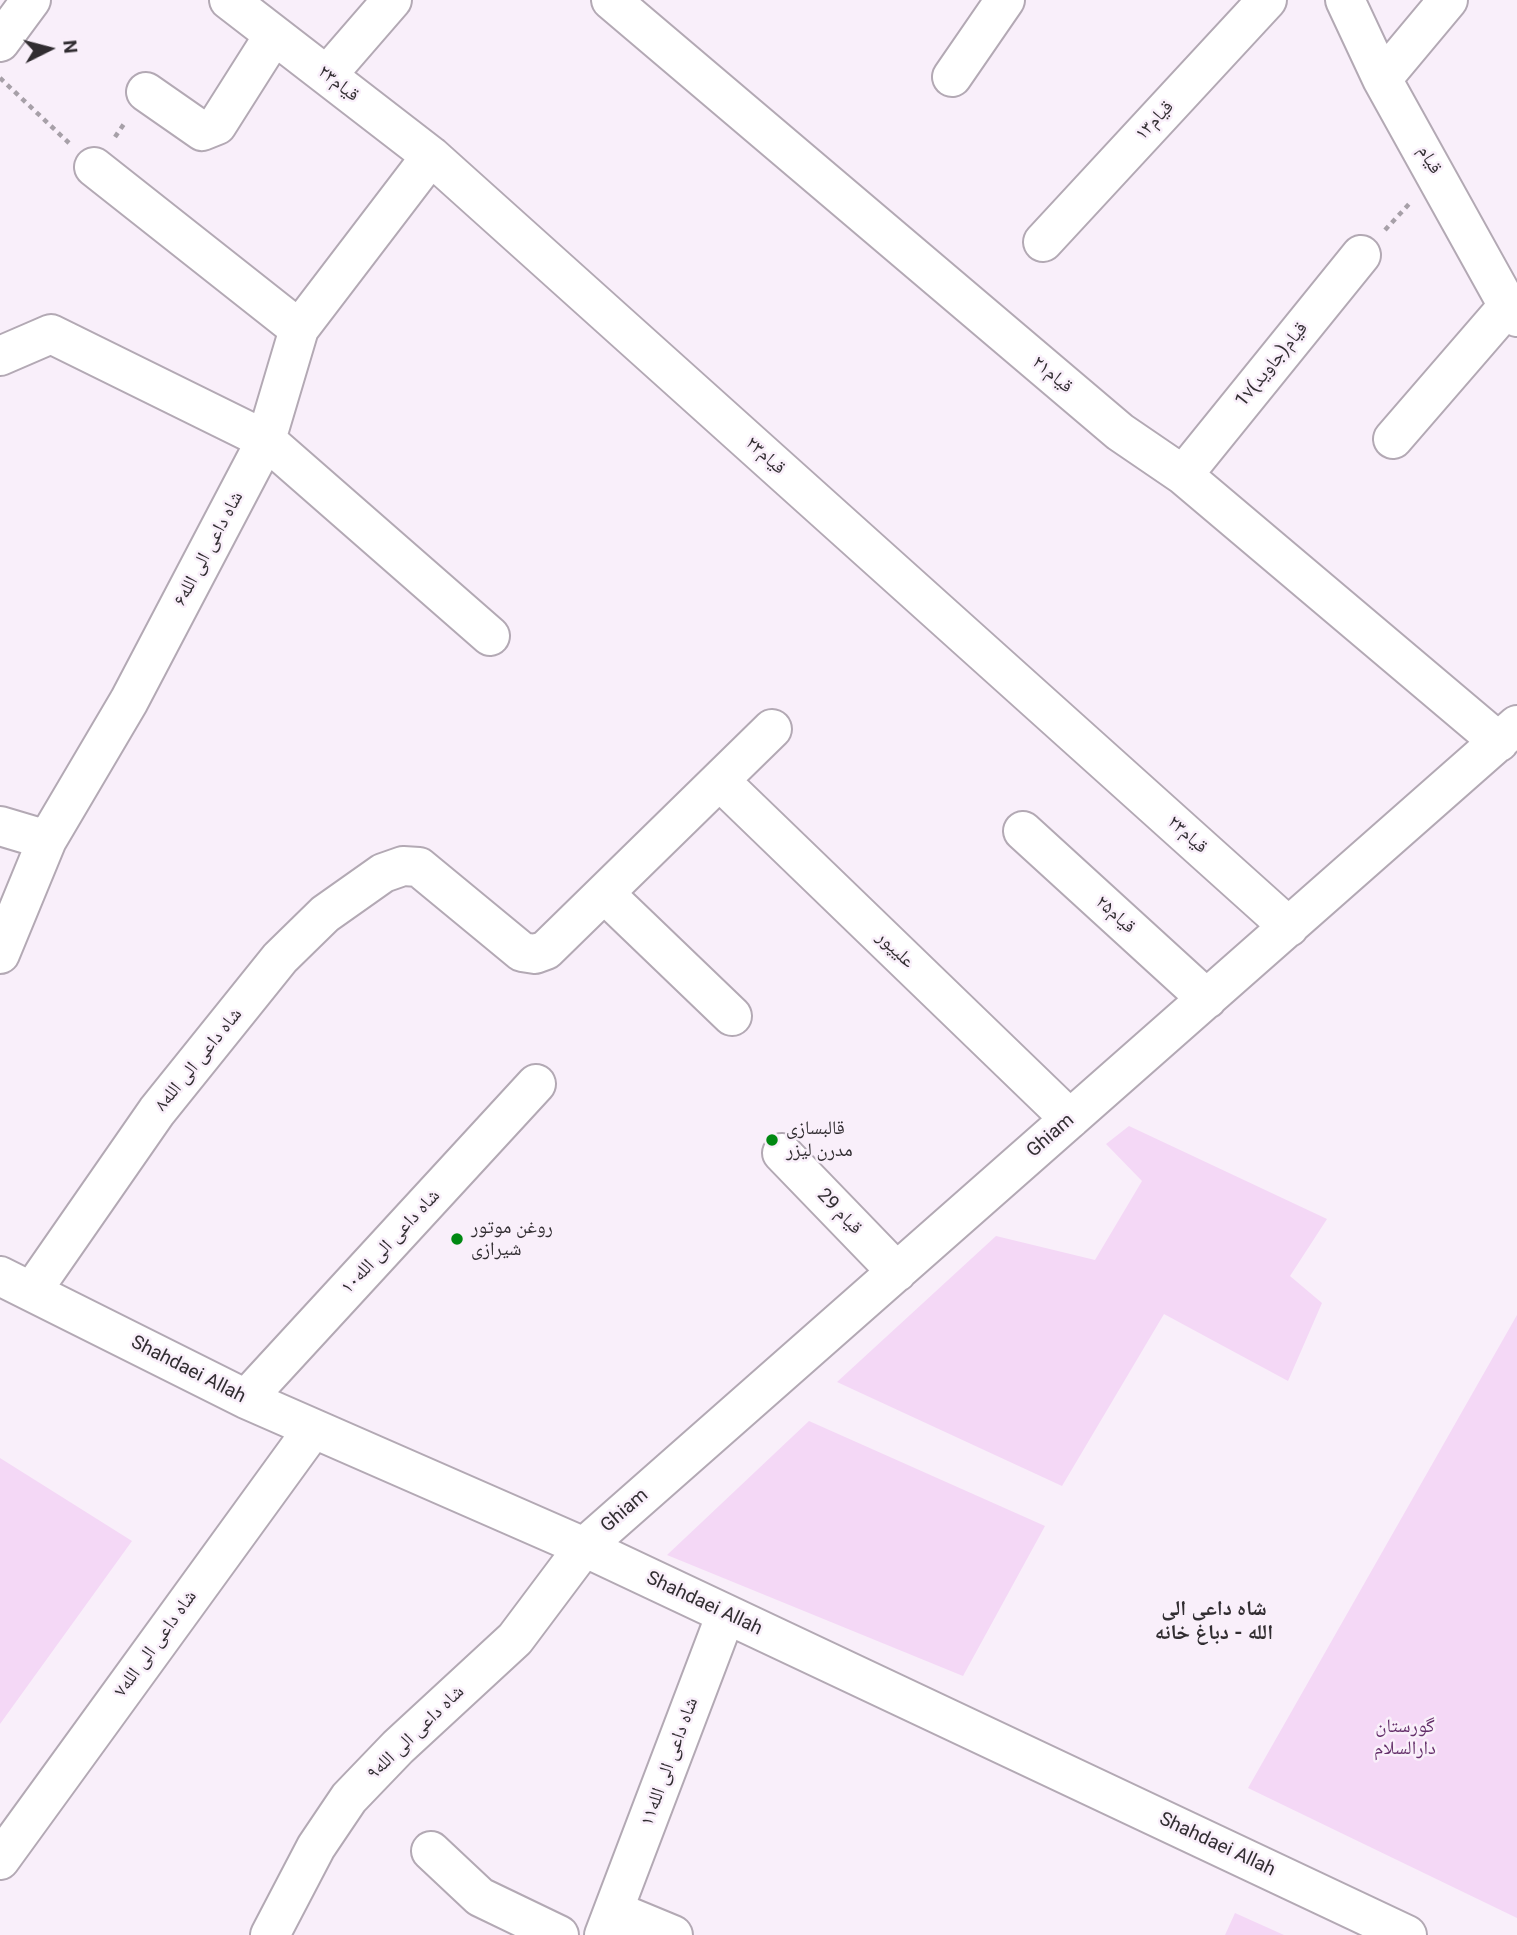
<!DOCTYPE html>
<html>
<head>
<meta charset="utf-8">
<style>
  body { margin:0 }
  #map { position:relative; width:1517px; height:1935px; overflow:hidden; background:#f9effa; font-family:Roboto,sans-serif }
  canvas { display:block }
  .north { position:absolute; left:14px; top:14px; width:70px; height:70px; -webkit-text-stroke:5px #f9effa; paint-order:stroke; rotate:84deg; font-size:19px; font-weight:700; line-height:28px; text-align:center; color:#312d31 }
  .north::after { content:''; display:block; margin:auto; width:24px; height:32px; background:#312d31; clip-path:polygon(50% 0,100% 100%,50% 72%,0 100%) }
</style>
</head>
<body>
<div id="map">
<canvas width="1517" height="1935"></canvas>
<div class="north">N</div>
</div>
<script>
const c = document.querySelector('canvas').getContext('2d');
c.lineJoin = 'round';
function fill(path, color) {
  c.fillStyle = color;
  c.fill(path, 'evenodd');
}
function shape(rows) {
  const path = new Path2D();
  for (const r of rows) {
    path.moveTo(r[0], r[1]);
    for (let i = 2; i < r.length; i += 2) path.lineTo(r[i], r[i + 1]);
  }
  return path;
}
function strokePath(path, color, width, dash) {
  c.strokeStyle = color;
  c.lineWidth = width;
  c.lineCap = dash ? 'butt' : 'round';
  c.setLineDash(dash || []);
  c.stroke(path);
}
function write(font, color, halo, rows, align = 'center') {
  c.font = font + ' Roboto,"Noto Naskh Arabic",sans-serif';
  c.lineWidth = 5;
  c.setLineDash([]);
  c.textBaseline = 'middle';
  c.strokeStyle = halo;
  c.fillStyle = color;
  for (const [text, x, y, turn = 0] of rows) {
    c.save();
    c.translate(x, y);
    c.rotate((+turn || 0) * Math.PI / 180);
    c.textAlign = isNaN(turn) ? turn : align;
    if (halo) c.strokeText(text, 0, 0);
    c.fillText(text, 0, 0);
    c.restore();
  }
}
fill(shape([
  [1129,1126,1327,1219,1290,1276,1322,1303,1288,1381,1164,1314,1062,1486,837,1382,996,1236,1095,1260,1142,1181,1106,1144],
  [1517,1315,1517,1918,1248,1788],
  [809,1421,1045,1526,963,1676,667,1555],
  [0,1458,132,1541,0,1724],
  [1235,1913,1284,1935,1225,1935]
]), '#f4d8f6');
const minor = shape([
  [229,0,431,156,1289,927],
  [611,0,1120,432,1183,475,1499,742],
  [1345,0,1382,79,1508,306,1517,317],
  [0,42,31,0],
  [327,75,392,0],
  [952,77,1005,0],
  [1382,79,1448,0],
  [146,92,202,131,217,125,274,35],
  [94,167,299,329],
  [1043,242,1267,0],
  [0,356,51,334,266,440,490,636],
  [1393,439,1508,306],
  [1183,475,1361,255],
  [720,781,1070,1119],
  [0,826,47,840],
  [1023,831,1207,999],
  [606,895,732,1016],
  [0,954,47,840,129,701,266,440,299,329,431,156],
  [782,1153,897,1272],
  [0,1276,246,1399,584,1547,1407,1935],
  [32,1291,157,1111,280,958,325,914,383,873,403,866,419,867,522,952,535,954,546,950,772,729],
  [246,1399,536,1084],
  [431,1851,480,1897,559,1935],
  [0,1860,313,1429],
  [615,1911,673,1935],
  [270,1935,316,1847,349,1798,398,1747,515,1639,584,1547,1517,725],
  [604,1935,726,1614]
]);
strokePath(minor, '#b3a9b4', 42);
strokePath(shape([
  [0,78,69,143],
  [115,137,126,121],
  [1385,230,1410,203]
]), '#a7a0a8', 4.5, [5, 5]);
strokePath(minor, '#fff', 38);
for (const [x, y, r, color] of [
  [772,1140,7,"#008812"],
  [457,1239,7,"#008812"]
]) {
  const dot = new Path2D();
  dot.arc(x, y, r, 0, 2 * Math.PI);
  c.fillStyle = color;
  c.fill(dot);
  strokePath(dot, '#f9effa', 2.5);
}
write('19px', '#312d31', '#f9effa', [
  ["قیام۲۳",338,84,38],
  ["قیام۱۳",1155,121,-47],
  ["قیام",1429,160,60],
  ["قیام(جاوید)1۷",1272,365,-51],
  ["قیام۲۱",1052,375,40],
  ["قیام۲۳",765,456,42],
  ["شاه داعی الی الله۶",209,549,-62],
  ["قیام۲۳",1187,835,42],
  ["قیام۲۵",1115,915,42],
  ["علیپور",895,950,44],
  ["شاه داعی الی الله۸",199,1060,-51],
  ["Ghiam",1051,1136,-41],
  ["قیام 29",839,1212,46],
  ["شاه داعی الی الله۱۰",391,1242,-47],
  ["Shahdaei Allah",188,1370,27],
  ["Ghiam",625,1511,-41],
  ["Shahdaei Allah",704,1604,25],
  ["شاه داعی الی الله۷",156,1644,-54],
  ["شاه داعی الی الله۹",416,1733,-44],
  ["شاه داعی الی الله۱۱",670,1762,-70],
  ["Shahdaei Allah",1217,1845,25]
]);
write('19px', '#312d31', '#f9effa', [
  ["قالبسازی",786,1129],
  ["مدرن لیزر",786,1151],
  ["روغن موتور",471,1228],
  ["شیرازی",471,1250]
], 'left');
write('19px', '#642f6a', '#f9effa', [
  ["گورستان",1405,1727],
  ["دارالسلام",1405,1749]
]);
write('bold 21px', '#312d31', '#f9effa', [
  ["شاه داعی الی",1214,1610],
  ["الله - دباغ خانه",1214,1634]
]);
</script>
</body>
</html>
